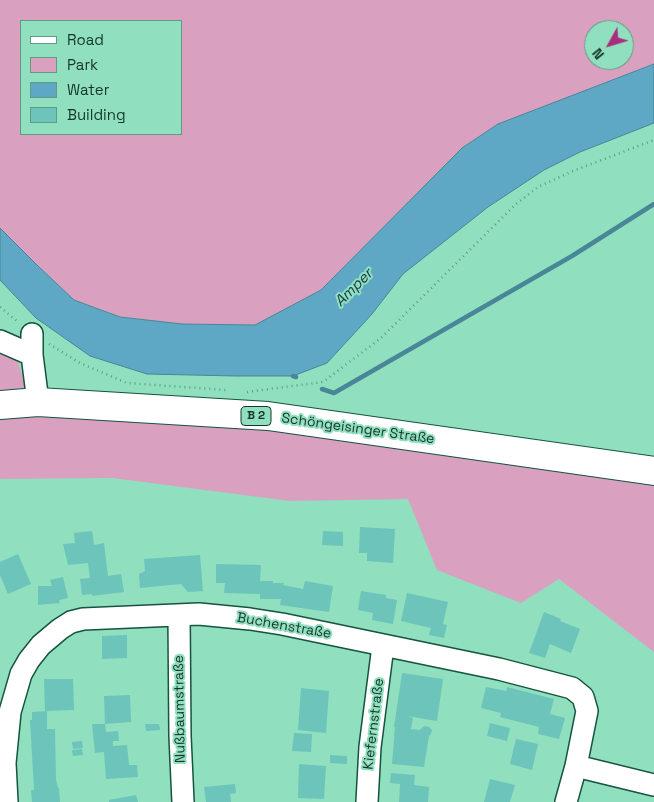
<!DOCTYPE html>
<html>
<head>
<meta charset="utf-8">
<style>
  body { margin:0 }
  #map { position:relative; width:654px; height:802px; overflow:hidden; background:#90dfbe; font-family:"Space Grotesk",sans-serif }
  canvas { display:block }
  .legend { position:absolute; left:20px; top:20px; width:162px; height:115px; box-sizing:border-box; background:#90dfbe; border:1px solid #5f9c83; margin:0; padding:6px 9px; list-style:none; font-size:15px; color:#16372b }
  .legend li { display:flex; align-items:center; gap:10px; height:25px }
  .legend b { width:25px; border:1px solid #5f9c83 }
  .north { position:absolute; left:584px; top:20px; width:50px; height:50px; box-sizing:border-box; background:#90dfbe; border:1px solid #5f9c83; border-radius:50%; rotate:231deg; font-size:14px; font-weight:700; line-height:20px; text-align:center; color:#16372b }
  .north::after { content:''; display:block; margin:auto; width:18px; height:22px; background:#aa2d7d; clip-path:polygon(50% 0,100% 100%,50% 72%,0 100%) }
</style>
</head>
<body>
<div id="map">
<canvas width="654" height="802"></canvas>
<ul class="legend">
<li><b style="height:6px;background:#fff"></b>Road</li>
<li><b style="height:14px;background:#daa0bf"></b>Park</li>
<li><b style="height:14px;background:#5ea8c6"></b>Water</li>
<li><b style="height:14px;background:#6dc4ba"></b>Building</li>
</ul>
<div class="north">N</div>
</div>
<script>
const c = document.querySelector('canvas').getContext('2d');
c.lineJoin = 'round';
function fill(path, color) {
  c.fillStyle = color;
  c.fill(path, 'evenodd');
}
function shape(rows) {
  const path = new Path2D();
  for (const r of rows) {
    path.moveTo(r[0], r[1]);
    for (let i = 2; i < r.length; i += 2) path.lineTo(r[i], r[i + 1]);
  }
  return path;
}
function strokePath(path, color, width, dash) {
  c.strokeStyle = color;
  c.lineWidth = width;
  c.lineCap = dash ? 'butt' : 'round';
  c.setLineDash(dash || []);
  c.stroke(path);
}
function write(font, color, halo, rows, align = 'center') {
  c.font = font + ' "Space Grotesk",sans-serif';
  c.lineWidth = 4;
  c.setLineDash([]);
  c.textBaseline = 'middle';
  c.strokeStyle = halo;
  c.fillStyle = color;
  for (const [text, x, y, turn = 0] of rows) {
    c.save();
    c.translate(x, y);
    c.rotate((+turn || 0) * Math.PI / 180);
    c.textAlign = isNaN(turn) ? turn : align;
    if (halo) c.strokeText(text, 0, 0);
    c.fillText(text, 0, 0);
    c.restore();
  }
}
fill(shape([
  [0,0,654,0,654,64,498,124,462,148,321,290,255,325,182,324,120,317,74,300,38,266,0,228],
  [21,21,181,21,181,134,21,134],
  [594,30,624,30,624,60,594,60],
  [0,339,10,339,28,392,0,394],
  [0,413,266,423,654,478,654,652,559,579,521,603,437,570,408,499,290,501,112,478,0,479]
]), '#daa0bf');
const water = shape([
  [654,64,654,123,580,152,544,170,488,207,403,274,372,314,327,363,293,376,236,376,147,374,90,356,36,318,0,280,0,228,38,266,74,300,120,317,182,324,255,325,321,290,462,148,498,124,654,64]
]);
fill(water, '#5ea8c6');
strokePath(water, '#488698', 1);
strokePath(shape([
  [293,376,296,377],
  [322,389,334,393,572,256,654,204]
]), '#488698', 4.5);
fill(shape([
  [360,527,395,529,393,563,367,561,367,553,359,553],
  [92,531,94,545,104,543,108,576,121,574,124,592,92,596,92,594,82,595,80,579,90,578,88,563,68,565,63,544,75,543,74,533],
  [323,531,343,532,343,546,322,545],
  [18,554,31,584,8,594,0,575,0,562],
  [200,555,203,591,188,592,181,584,140,588,139,574,145,571,144,559],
  [216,564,261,565,260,581,273,581,273,583,284,583,283,585,303,589,305,581,333,586,329,612,280,605,281,599,260,599,260,594,224,593,225,583,216,583],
  [63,577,68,598,59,600,60,603,38,605,38,586,52,586,50,580],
  [361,591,386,595,386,598,397,600,393,624,372,620,373,613,358,610],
  [407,593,448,602,443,624,447,625,444,638,429,635,431,628,401,621],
  [544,612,561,619,560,621,580,629,571,653,550,644,545,658,529,653],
  [127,635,127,658,102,659,102,636],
  [402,673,443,679,437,721,407,716,413,718,411,729,420,730,424,726,429,727,432,730,431,734,429,736,424,767,392,764,395,727,394,727],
  [44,679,73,679,74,710,45,711],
  [486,687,506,691,507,687,554,699,550,714,565,718,559,739,538,734,539,727,500,717,501,713,481,708],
  [301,688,329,691,326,733,298,730],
  [130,695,131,722,105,724,104,696],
  [47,711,47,729,55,729,56,779,58,788,59,788,60,802,32,802,31,790,34,790,30,720,32,720,32,712],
  [490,723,510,728,507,741,487,736],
  [92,724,105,724,106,732,118,731,119,741,113,741,113,746,127,745,129,765,137,765,138,777,106,779,104,752,95,753],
  [145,724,159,724,160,730,146,731],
  [294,733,312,734,311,752,292,751],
  [516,739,538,744,532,770,510,764],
  [82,741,83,748,73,749,72,742],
  [82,749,83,755,73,756,72,750],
  [330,755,347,756,347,764,330,763],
  [299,764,326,766,324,799,298,798],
  [391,773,415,775,414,785,429,787,428,802,399,802,400,784,390,783],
  [490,779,515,785,510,802,484,802],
  [235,784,236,793,230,794,231,802,206,802,204,787],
  [136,795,138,802,109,802,109,800]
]), '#6dc4ba');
const minor = shape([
  [32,334,32,355,38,402],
  [0,341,32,355],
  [179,615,180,736,183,802],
  [576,766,654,785],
  [7,802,5,763,10,712,21,674,29,660,41,645,60,629,71,622,83,619,199,614,250,619,282,624,499,669,572,688,583,697,587,711,576,766,566,802],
  [367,802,370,747,383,646]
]);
const major = shape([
  [0,405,38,402,268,416,654,471]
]);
strokePath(minor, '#15543e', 24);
strokePath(major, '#15543e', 30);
strokePath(shape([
  [0,307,18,322],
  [49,344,80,363,127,383,226,390],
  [247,392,323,382,381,338,516,204,538,187,573,171,654,140]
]), '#609c84', 2.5, [1, 4]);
strokePath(minor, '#fff', 21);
strokePath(major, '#fff', 28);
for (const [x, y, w] of [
  [256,416,30]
]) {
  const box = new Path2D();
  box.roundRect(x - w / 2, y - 9.5, w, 19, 4);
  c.fillStyle = '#90dfbe';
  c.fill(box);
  strokePath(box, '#16372b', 1);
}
write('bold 12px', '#16372b', null, [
  ["B 2",256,416]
]);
write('14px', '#16372b', '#90dfbe', [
  ["Schöngeisinger Straße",358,429,8],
  ["Buchenstraße",284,626,10],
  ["Nußbaumstraße",180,709,-91],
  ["Kiefernstraße",374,724,-83]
]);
write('italic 15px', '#183a48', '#90dfbe', [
  ["Amper",354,288,-45]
]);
</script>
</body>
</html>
